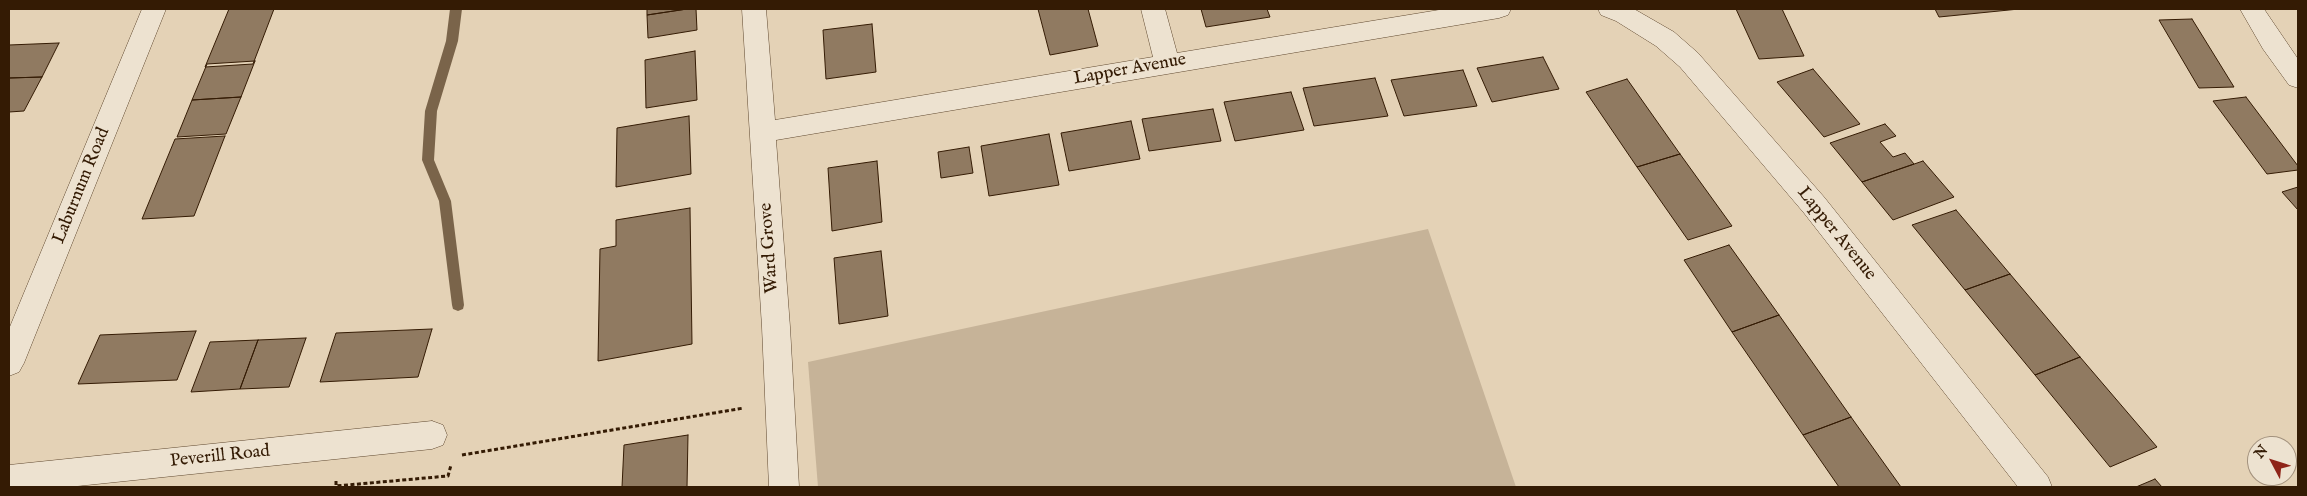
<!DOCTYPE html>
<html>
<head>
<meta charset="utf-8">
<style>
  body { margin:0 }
  #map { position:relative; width:2307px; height:496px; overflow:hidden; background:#e4d2b6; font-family:"IM FELL English",serif }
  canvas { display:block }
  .frame { position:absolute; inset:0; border:10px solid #341b04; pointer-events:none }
  .north { position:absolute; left:2247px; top:436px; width:50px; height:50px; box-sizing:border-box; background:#ede2d0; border:1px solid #a3927e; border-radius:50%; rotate:310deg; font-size:14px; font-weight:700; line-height:20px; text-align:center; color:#341b04 }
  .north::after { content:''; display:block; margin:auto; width:18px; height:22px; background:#8f2418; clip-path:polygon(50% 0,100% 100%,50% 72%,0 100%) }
</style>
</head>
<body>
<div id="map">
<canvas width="2307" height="496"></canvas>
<div class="frame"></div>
<div class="north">N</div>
</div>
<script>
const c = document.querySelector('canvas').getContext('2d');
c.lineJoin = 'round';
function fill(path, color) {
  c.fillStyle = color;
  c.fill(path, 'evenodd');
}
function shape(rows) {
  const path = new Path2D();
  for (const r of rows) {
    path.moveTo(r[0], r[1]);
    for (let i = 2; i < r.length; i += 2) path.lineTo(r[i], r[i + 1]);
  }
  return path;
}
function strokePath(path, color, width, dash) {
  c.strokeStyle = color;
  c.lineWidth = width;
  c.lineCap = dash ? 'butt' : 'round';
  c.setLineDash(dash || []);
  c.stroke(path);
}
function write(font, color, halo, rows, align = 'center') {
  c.font = font + ' "IM FELL English",serif';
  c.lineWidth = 4.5;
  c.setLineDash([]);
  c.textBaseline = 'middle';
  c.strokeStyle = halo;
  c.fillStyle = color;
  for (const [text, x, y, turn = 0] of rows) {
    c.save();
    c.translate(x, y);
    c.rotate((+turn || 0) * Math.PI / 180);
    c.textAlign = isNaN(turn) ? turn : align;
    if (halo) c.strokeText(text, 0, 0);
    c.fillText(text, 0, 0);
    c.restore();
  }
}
fill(shape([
  [1428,229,1516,487,818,487,808,362]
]), '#c6b398');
fill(shape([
  [450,9,462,9,458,41,437,111,434,160,451,201,464,305,463,309,458,311,453,309,452,305,439,201,422,160,425,111,446,41,450,9]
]), '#7a644a');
const building = shape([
  [229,9,274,9,253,64,205,67,229,9],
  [647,9,687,9,647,15,647,9],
  [687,9,696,9,697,30,648,38,647,15,687,9],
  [1038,9,1088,9,1098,46,1050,55,1038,9],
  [1201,9,1267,9,1270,17,1206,27,1201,9],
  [1736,9,1782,9,1804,56,1759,59,1736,9],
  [1935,9,2019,9,1939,17,1935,9],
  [2192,19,2234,87,2199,88,2159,20,2192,19],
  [872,24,876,72,826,79,823,30,872,24],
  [59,43,42,77,9,78,9,45,59,43],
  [695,51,697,100,646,108,645,60,695,51],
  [1543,57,1559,89,1492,102,1477,68,1543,57],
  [255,61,241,97,192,100,207,64,255,61],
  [1813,69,1860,124,1824,137,1777,82,1813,69],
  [1463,70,1477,106,1404,116,1391,80,1463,70],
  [42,77,24,111,9,112,9,78,42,77],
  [1375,78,1388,116,1314,126,1303,88,1375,78],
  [1627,79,1680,154,1637,167,1586,92,1627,79],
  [1291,92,1304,130,1235,141,1224,102,1291,92],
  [241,97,226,134,177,137,192,100,241,97],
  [2246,97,2298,166,2298,170,2267,174,2213,101,2246,97],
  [1213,109,1221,141,1149,151,1142,119,1213,109],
  [689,116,691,174,616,187,617,128,689,116],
  [1131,121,1140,159,1069,171,1061,133,1131,121],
  [1885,124,1896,136,1880,142,1893,157,1905,153,1914,164,1862,182,1830,143,1885,124],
  [1049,134,1059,185,989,196,981,146,1049,134],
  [225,136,194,216,142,219,175,139,225,136],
  [969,147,973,173,941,178,938,152,969,147],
  [1680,154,1732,226,1688,240,1637,167,1680,154],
  [877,161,882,222,832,231,828,168,877,161],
  [1923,161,1954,197,1893,220,1862,182,1923,161],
  [2298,187,2298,210,2282,192,2298,187],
  [690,208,692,344,598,361,600,249,616,246,616,220,690,208],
  [1956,210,2010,274,1965,290,1912,225,1956,210],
  [1729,245,1779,315,1732,332,1684,260,1729,245],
  [881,251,888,316,839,324,834,258,881,251],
  [2010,274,2080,357,2035,375,1965,290,2010,274],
  [1779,315,1851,417,1803,435,1732,332,1779,315],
  [432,329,418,377,320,382,336,333,432,329],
  [196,331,177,380,78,384,100,335,196,331],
  [306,338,289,387,240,389,258,340,306,338],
  [258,340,240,389,191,392,210,342,258,340],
  [2080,357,2157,447,2110,467,2035,375,2080,357],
  [1851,417,1901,487,1839,487,1803,435,1851,417],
  [688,435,687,487,622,487,624,445,688,435],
  [2155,479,2162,487,2136,487,2155,479]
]);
fill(building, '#907a61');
strokePath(building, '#341b04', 1);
const minor = shape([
  [142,9,166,9,24,363,19,372,9,376,9,329,142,9],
  [742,9,766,9,775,120,1153,57,1141,9,1165,9,1177,53,1445,9,1511,9,1508,15,1499,18,776,140,790,327,799,487,769,487,762,327,742,9],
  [1598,9,1634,9,1674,32,1698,53,1824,197,2048,477,2052,487,2018,487,1804,213,1680,67,1656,46,1616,21,1601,15,1598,9],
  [2240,9,2264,9,2298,59,2298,88,2289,85,2263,49,2240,9],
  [432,421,443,425,447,435,443,445,432,449,68,487,9,487,9,465,432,421]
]);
strokePath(minor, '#604930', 1);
strokePath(shape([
  [462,455,744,408],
  [336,481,336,486,448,476,451,465]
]), '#341b04', 3, [4, 2.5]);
fill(minor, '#ede2d0');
write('18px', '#341b04', '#ede2d0', [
  ["Lapper Avenue",1130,70,-10],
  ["Laburnum Road",82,186,-68],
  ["Lapper Avenue",1836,234,51],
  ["Ward Grove",770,248,-94],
  ["Peverill Road",220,457,-6]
]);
</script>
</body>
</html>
